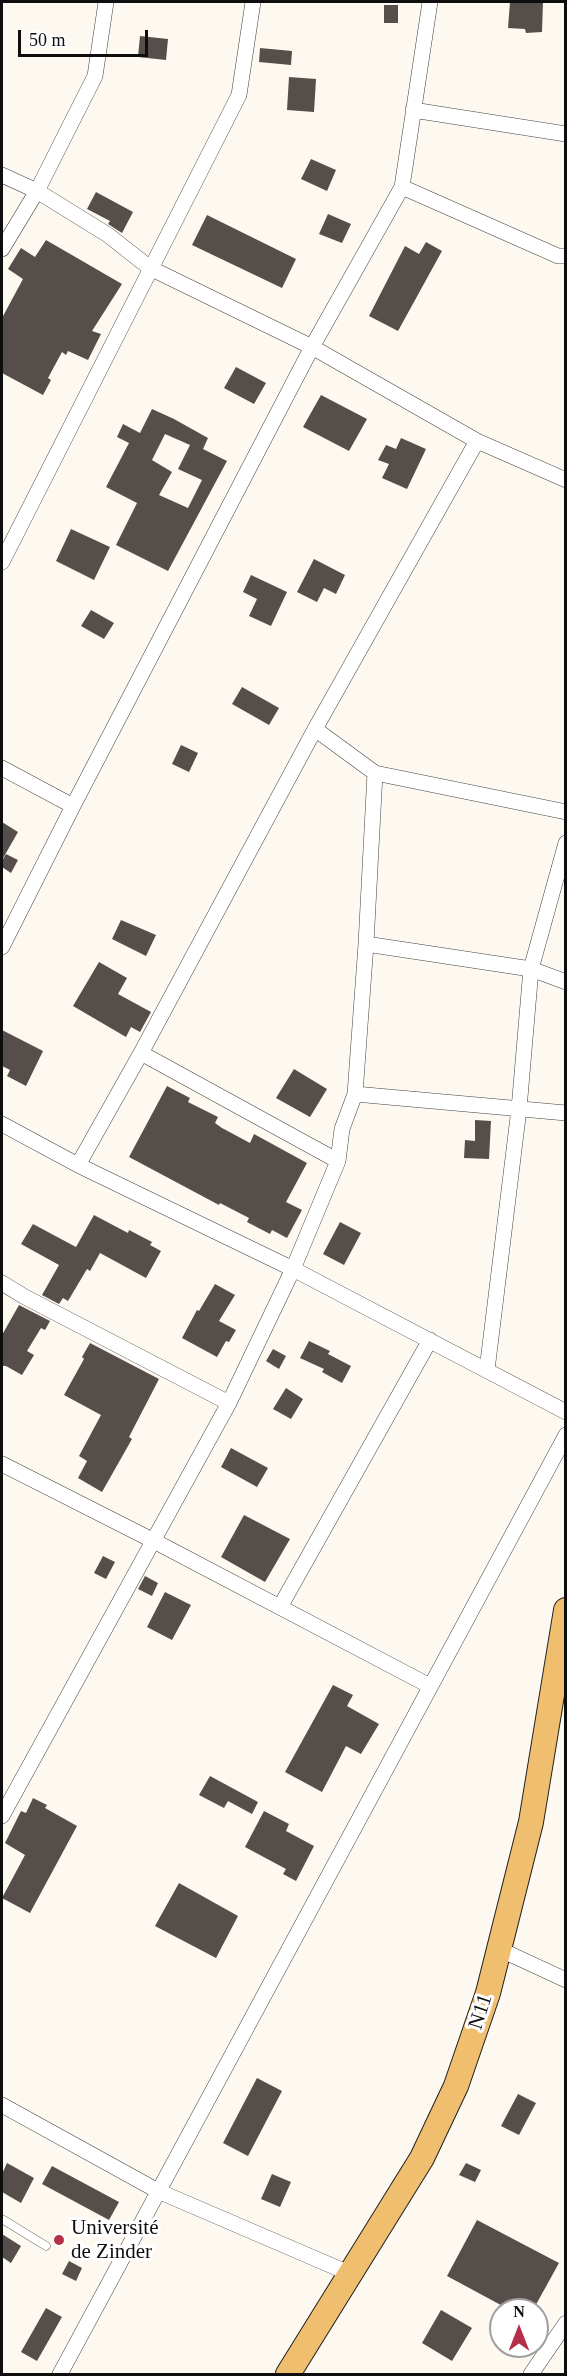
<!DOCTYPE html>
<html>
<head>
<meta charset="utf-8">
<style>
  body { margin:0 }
  #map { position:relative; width:567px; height:2376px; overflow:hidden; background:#fef9f0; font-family:Georgia,serif }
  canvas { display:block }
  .frame { position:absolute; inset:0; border:3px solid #0e0e0e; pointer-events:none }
  .north { position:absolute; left:489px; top:2298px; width:60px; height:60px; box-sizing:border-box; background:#fff; border:2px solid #9f9f9f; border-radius:50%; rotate:0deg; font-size:16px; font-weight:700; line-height:24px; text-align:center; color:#0e0e0e }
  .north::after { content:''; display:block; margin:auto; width:21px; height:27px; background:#b42f47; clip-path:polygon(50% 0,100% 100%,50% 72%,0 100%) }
  .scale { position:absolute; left:18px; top:30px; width:130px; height:27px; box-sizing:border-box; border:3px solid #0e0e0e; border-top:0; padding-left:8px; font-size:18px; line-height:21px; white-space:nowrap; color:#0e0e0e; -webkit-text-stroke:4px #fff; paint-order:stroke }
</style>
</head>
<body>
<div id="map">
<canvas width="567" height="2376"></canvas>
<div class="frame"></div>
<div class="north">N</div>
<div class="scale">50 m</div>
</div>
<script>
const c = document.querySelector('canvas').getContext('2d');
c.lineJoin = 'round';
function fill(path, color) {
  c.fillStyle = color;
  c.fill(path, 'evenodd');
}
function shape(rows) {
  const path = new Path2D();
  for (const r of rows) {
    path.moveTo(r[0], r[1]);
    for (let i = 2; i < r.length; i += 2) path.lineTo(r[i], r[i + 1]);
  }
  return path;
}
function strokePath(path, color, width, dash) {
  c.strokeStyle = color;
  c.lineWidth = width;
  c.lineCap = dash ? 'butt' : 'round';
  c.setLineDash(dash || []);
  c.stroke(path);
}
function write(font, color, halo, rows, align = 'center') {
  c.font = font + ' Georgia,serif';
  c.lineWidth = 6;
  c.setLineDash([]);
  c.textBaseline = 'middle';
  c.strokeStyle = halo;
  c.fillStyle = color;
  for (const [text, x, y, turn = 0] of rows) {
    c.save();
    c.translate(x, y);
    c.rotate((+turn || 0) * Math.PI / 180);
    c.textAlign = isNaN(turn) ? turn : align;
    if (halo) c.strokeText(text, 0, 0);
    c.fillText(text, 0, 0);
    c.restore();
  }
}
fill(shape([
  [510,2,543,2,542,32,526,33,525,29,508,28],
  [384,5,398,5,398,23,384,23],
  [140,36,168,39,166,60,138,57],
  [260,48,292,51,291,65,259,62],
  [289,77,316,79,314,112,287,110],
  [311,159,336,170,327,191,301,179],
  [96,192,133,212,122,233,108,224,110,221,87,209],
  [328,214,351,224,342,243,319,234],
  [207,215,296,259,282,288,192,245],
  [46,240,122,284,92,331,101,334,88,360,68,351,66,355,62,352,48,378,51,380,43,395,2,373,2,318,23,279,8,269,21,248,35,257],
  [426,242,442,251,398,331,369,316,405,246,419,254],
  [236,367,266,383,254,404,224,388],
  [321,395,367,419,349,451,303,427],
  [152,409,174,419,208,438,203,449,227,461,168,571,116,545,137,503,106,487,129,443,117,437,123,424,140,433],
  [165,434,190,445,178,469,202,480,188,508,159,495,172,472,152,460],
  [401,438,426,449,407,489,382,478,389,464,378,460,386,445,396,449],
  [71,529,110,547,94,580,56,561],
  [314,559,345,575,336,594,324,588,317,602,297,592],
  [251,575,287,592,271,626,249,616,257,599,243,592],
  [91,610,114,623,104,639,81,626],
  [242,687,279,708,269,725,232,704],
  [181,745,198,753,189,772,172,764],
  [2,822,18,832,2,860],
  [6,854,18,860,11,873,2,867,2,861],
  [121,920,156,935,146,956,112,939],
  [99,962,127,978,118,994,151,1012,140,1032,131,1027,126,1037,73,1006],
  [2,1030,43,1051,26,1086,7,1076,10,1070,2,1066],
  [294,1069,327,1089,310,1117,276,1098],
  [167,1086,190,1098,188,1102,218,1117,215,1123,222,1128,250,1143,254,1134,307,1163,286,1202,302,1210,287,1238,272,1230,270,1234,247,1222,249,1218,220,1203,219,1205,129,1157],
  [475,1120,491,1121,489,1159,464,1158,465,1140,475,1141],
  [94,1215,128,1233,129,1230,152,1242,150,1245,161,1251,146,1278,100,1253,90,1271,87,1269,68,1301,63,1298,59,1304,42,1295,59,1265,21,1244,33,1224,76,1247],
  [340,1222,361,1233,344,1265,323,1254],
  [215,1284,235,1295,219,1321,236,1330,229,1342,226,1341,217,1357,182,1338,197,1310,199,1311],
  [19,1305,50,1321,45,1330,41,1328,27,1351,34,1355,22,1375,6,1366,2,1366,2,1335],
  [309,1341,330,1351,328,1354,351,1366,342,1383,322,1372,324,1369,300,1358],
  [90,1343,159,1379,129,1437,132,1439,102,1492,78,1478,87,1461,79,1456,101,1415,64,1395,84,1359,82,1357],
  [273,1349,286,1356,279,1369,266,1361],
  [286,1388,303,1399,291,1419,273,1409],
  [231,1448,268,1468,257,1487,221,1467],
  [244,1515,290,1539,265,1582,221,1557],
  [103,1556,115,1562,106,1579,94,1573],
  [145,1576,158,1583,152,1596,138,1589],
  [165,1592,191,1605,172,1640,147,1627],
  [333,1685,353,1695,347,1706,379,1724,361,1754,346,1746,322,1792,285,1772],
  [210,1776,258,1802,252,1814,228,1801,224,1808,199,1795],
  [33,1798,47,1805,45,1808,77,1826,30,1913,2,1898,25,1855,5,1843,21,1811,26,1813],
  [264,1811,289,1824,286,1831,314,1846,296,1881,283,1874,286,1869,245,1847],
  [179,1883,238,1916,216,1958,155,1926],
  [257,2078,282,2091,248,2156,223,2143],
  [518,2094,536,2103,519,2135,501,2126],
  [7,2163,34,2178,21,2203,2,2192,2,2174],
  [466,2163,481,2170,475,2182,459,2175],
  [52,2166,119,2202,109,2220,42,2184],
  [272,2174,291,2182,280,2207,261,2199],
  [477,2220,559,2263,533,2310,510,2310,447,2276],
  [2,2234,21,2246,11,2263,2,2257],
  [69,2261,82,2268,76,2281,62,2274],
  [46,2308,62,2317,37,2361,21,2352],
  [441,2310,472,2328,452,2361,422,2343]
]), '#564e4b');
const lane = shape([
  [2,2219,46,2246]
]);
const street = shape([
  [413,110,566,134],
  [2,175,37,191,108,235,150,268,312,347,477,441,566,480],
  [402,187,558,256,566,256],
  [2,249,37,191,95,76,106,2],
  [2,562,239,95,253,2],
  [315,729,375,773,566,812],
  [2,768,73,806],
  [366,944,531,969,566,982],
  [2,947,73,806,312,347,402,187,430,2],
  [141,1053,338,1161],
  [355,1094,566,1113],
  [2,1124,78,1165,293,1269,566,1412],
  [78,1165,141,1053,315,729,477,441],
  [2,1283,25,1297,229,1403],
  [487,1370,519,1109,531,969,566,843],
  [2,1464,154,1541,430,1686],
  [280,1607,430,1340],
  [2,1816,229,1403,293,1269,338,1161,342,1129,355,1094,366,944,375,773],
  [499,1949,566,1980],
  [2,2105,158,2191,351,2274],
  [60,2374,566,1435],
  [531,2374,566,2323]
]);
const primary = shape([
  [288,2374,422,2158,456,2086,488,1993,531,1822,566,1610]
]);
strokePath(lane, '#414141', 9);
strokePath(street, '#414141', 16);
strokePath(primary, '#1f1f1f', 26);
strokePath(lane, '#fff', 8);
strokePath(street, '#fff', 15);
strokePath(primary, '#efbf6f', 24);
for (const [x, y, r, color] of [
  [59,2240,6,"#b42f47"]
]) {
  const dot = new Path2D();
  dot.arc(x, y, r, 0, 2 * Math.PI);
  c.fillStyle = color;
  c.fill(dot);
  strokePath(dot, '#fff', 2);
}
write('21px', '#0e0e0e', '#fff', [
  ["N11",481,2012,-72]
]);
write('21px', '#0e0e0e', '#fff', [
  ["Université",71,2228],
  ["de Zinder",71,2252]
], 'left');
</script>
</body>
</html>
